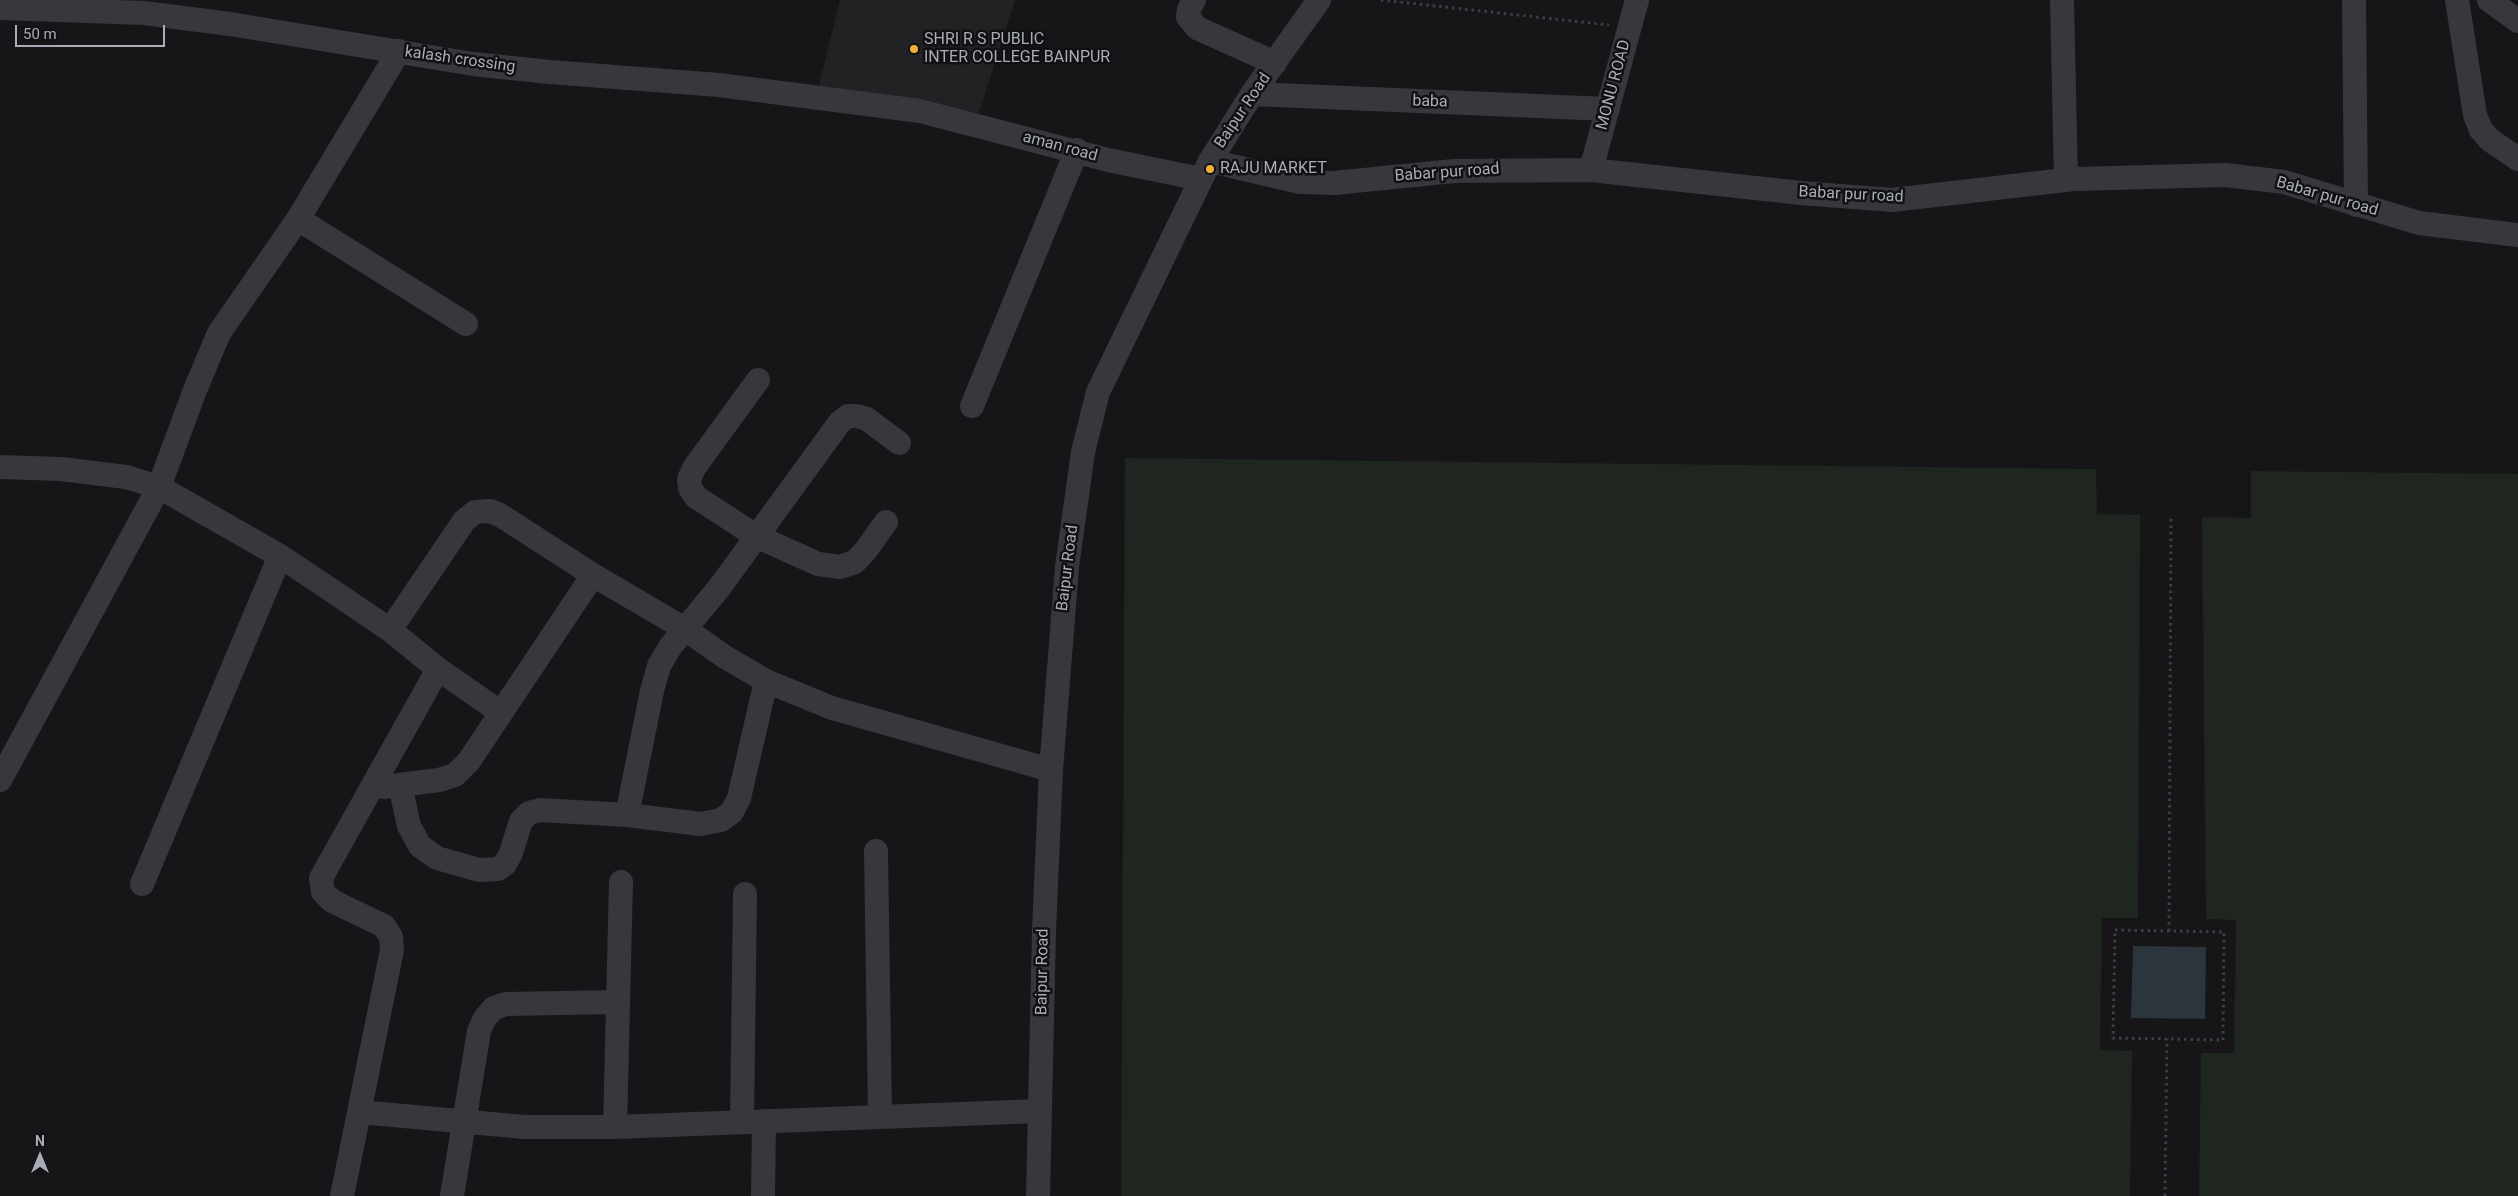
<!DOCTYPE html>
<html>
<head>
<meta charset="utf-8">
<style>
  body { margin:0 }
  #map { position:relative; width:2518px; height:1196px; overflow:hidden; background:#161618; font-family:Roboto,sans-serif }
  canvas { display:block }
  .north { position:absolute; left:15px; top:1131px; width:50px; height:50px; -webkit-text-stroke:4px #111113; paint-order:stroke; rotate:0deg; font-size:14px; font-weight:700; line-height:20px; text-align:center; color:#a8adb8 }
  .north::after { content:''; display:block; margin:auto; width:18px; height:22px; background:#a8adb8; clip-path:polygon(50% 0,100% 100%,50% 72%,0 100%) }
  .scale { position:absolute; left:15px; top:25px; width:150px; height:22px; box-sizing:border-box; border:2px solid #a8adb8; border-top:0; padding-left:6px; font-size:15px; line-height:18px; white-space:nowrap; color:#a8adb8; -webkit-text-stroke:4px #111113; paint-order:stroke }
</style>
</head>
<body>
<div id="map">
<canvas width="2518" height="1196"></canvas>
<div class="north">N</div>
<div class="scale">50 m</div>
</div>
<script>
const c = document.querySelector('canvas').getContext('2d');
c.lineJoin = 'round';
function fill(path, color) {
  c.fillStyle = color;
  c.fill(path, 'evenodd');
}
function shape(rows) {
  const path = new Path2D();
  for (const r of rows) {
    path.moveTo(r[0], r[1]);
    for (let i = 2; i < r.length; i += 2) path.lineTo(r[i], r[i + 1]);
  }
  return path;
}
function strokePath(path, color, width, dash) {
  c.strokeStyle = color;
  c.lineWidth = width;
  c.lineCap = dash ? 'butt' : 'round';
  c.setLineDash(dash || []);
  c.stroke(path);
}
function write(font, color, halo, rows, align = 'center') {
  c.font = font + ' Roboto,sans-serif';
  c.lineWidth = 5;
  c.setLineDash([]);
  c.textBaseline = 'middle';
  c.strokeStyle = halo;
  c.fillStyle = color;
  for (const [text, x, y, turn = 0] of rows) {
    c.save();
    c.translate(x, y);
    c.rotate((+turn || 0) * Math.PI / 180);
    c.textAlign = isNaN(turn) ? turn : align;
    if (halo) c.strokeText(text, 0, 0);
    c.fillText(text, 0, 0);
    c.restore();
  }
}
fill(shape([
  [840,0,1015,0,974,128,816,97]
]), '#222225');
fill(shape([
  [1125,458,2096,469,2097,514,2140,515,2138,918,2102,918,2100,1050,2132,1051,2130,1196,1121,1196],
  [2251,471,2518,474,2518,1196,2199,1196,2201,1053,2234,1053,2236,920,2206,919,2202,517,2251,518]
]), '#1e261f');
fill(shape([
  [2133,946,2206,947,2205,1019,2131,1018]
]), '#2c353c');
strokePath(shape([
  [1381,0,1609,25],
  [2115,930,2224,932,2223,1040,2113,1038,2115,930],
  [2169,931,2171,516],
  [2165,1196,2167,1039]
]), '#3d3f44', 3, [2.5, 4]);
strokePath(shape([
  [1194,0,1189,9,1188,17,1197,28,1275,63],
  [2062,0,2066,180],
  [2354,0,2356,205],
  [2457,0,2475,115,2481,130,2490,140,2518,159],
  [2489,0,2518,21],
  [0,8,144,13,230,24,473,64,550,72,719,85,920,111,1108,160,1201,179],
  [1252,94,1608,109],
  [1210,161,1300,182,1334,183,1454,171,1591,170,1801,193,1892,200,2074,179,2225,175,2284,182,2419,223,2518,235],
  [1591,170,1637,0],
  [298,219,466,324],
  [758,380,694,468,689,479,690,488,696,497,756,536,818,564,840,567,855,562,866,550,886,522],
  [972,406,1077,150],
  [0,467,61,469,126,477,159,487,280,556,331,590,390,630,438,669,500,712],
  [390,630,464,521,475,512,490,511,500,515,593,575,685,629,725,657,766,681,832,708,1051,770],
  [0,780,159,487,195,390,219,333,298,219,399,51],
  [400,785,409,826,420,846,437,858,479,870,498,869,505,864,511,853,521,821,529,813,540,810,627,815,701,824,721,820,732,812,739,798,766,681],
  [384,787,439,780,455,775,469,761,593,575],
  [627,815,652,691,659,666,670,647,719,588,840,422,848,416,857,416,867,419,899,443],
  [876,851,880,1116],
  [142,884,280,556],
  [360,1112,524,1127,615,1127,1040,1111],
  [742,1121,745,894],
  [615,1127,621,882],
  [342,1196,392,950,391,937,384,926,332,901,323,892,321,878,438,669],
  [452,1196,479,1031,485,1018,494,1008,506,1004,617,1002],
  [763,1196,764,1121],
  [1038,1196,1044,931,1051,770,1067,567,1083,452,1098,392,1210,161,1252,94,1319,0]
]), '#37383d', 24);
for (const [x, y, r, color] of [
  [914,49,5,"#f2b134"],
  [1210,169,5,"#f2b134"]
]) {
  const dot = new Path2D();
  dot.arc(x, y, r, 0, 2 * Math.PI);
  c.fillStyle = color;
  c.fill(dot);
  strokePath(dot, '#111113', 2);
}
write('16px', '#a8adb8', '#111113', [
  ["SHRI R S PUBLIC",924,40],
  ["INTER COLLEGE BAINPUR",924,58],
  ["RAJU MARKET",1220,169]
], 'left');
write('16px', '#a8adb8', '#111113', [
  ["kalash crossing",460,60,8],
  ["MONU ROAD",1614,85,-75],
  ["baba",1430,102,2],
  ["Baipur Road",1243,111,-56],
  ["aman road",1060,147,15],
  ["Babar pur road",1447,173,-4],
  ["Babar pur road",1851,195,3],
  ["Babar pur road",2327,197,16],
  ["Baipur Road",1068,568,-83],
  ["Baipur Road",1043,972,-89]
]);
</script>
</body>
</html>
